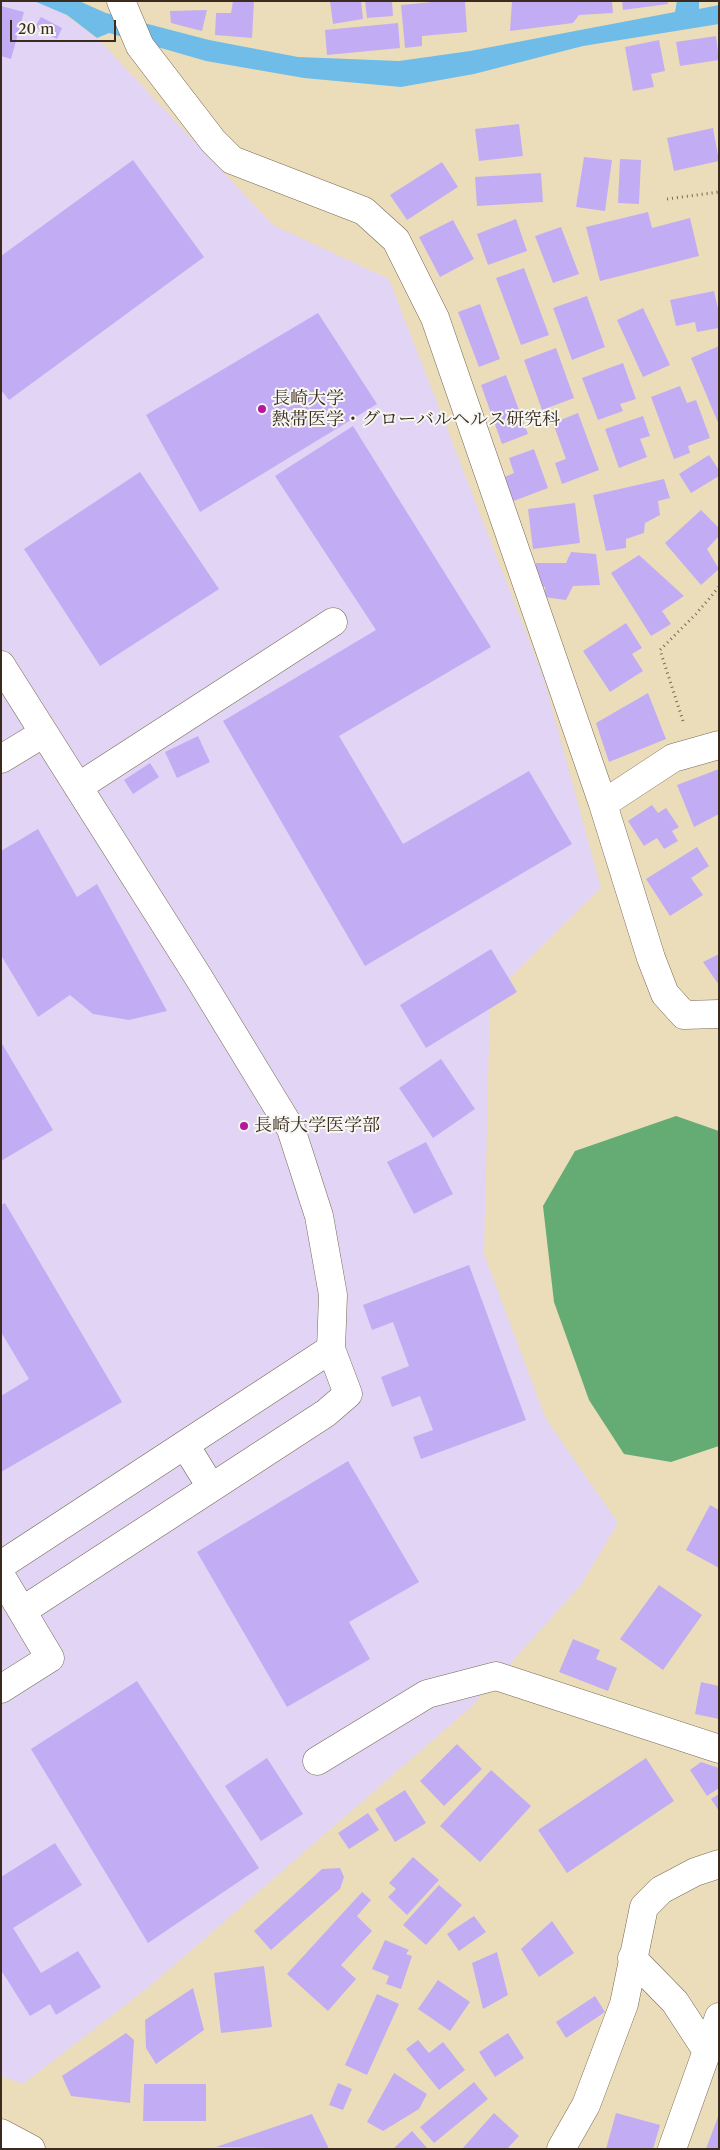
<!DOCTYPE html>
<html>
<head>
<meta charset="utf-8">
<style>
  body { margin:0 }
  #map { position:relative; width:720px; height:2150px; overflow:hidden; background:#ebddba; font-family:"Libre Caslon Text",serif }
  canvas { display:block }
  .frame { position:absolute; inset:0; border:2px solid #3b2a1e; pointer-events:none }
  .scale { position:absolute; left:10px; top:20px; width:106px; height:22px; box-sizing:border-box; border:2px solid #3b2a1e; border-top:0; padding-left:6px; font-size:15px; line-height:18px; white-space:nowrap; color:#3b2a1e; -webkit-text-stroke:4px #f6f6f2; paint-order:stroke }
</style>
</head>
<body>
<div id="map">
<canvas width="720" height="2150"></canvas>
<div class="frame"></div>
<div class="scale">20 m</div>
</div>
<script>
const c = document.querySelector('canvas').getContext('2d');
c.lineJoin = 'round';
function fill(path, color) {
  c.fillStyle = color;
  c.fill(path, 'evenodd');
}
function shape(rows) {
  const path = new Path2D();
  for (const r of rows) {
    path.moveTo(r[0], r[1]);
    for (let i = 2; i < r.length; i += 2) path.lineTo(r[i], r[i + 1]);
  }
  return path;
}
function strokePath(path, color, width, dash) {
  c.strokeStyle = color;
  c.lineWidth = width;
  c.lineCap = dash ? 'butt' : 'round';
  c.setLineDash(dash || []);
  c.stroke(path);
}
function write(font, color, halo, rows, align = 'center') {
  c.font = font + ' "Libre Caslon Text","Noto Serif JP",serif';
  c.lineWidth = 4;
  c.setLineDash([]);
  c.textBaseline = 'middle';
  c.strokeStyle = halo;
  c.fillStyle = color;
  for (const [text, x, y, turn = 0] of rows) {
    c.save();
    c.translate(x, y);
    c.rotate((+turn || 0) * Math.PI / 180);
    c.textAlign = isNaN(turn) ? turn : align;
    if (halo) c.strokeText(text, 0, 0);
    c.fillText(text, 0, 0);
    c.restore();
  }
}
fill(shape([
  [1,1,47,1,100,41,273,225,389,279,544,679,601,888,490,998,484,1254,546,1419,618,1523,581,1585,471,1707,149,1987,23,2084,1,2076]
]), '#e1d4f4');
fill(shape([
  [676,1116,719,1131,719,1446,671,1462,624,1454,589,1400,554,1302,543,1206,575,1151]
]), '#64ac74');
fill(shape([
  [34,1,79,1,106,13,209,40,298,57,399,61,470,51,675,12,677,1,699,1,699,9,719,5,719,24,583,46,474,74,401,87,304,78,206,61,109,33,97,38,67,15]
]), '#6fbce9');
fill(shape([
  [233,1,254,1,252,38,215,35,216,13,231,13],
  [330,1,361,1,363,19,333,24],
  [365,1,392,1,393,16,367,18],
  [443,1,465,1,467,32,422,36,422,46,405,48,401,5],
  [512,1,612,1,613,13,579,15,573,23,510,31],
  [622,1,668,1,668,4,623,10],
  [1,6,24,12,11,59,1,56],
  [207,10,202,31,171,23,170,11],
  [41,17,62,28,57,39,35,27],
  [398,23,400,48,327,55,325,30],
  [716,36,719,60,680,66,676,42],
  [659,40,665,71,651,74,654,87,633,91,625,47],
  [519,124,523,156,479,161,475,129],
  [713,128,719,161,674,171,667,138],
  [584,157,612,160,605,211,576,207],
  [620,159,641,160,639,204,618,203],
  [133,160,204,257,9,400,1,390,1,256],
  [442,162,458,187,407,220,390,195],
  [541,173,543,202,477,206,475,177],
  [648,212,652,228,690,218,699,256,600,281,586,227],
  [516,219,527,251,488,265,477,234],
  [453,220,474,259,440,277,419,237],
  [561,227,579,274,553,283,535,236],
  [524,268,549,335,521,345,496,278],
  [714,291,719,313,719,328,697,332,695,322,676,326,670,300],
  [587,296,605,347,572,360,553,308],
  [480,304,500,359,479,367,458,312],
  [643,308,670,365,643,377,617,320],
  [318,313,377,404,200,512,146,415],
  [719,346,719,425,691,358],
  [556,348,574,398,542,410,524,360],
  [623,363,636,399,620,404,623,411,598,420,582,378],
  [506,375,528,434,502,444,481,385],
  [680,386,687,403,696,400,710,438,688,446,690,453,674,459,651,397],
  [578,413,599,470,562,484,555,463,566,459,553,423],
  [643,416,650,436,640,439,647,457,619,468,605,429],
  [353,426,491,647,339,736,403,844,529,771,572,844,365,966,223,721,376,630,275,476],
  [534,449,548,488,511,502,502,478,514,473,509,458],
  [709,455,719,470,719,476,691,493,679,474],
  [140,472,219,589,100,666,24,549],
  [664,479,670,498,658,501,660,515,645,523,644,533,626,539,626,548,606,551,593,495],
  [575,503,580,543,533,549,528,509],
  [701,510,719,528,719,536,707,549,719,569,701,585,665,543],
  [571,552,596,554,600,585,573,586,566,600,544,597,545,587,535,586,536,563,566,563],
  [639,555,684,596,662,611,671,624,651,636,611,573],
  [626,623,642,648,632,654,643,671,610,692,583,651],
  [648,693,666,739,609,762,596,723],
  [198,736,210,762,177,778,165,752],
  [150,763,159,777,133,794,124,780],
  [719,769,719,814,694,827,677,785],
  [652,805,658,813,666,808,679,827,672,831,678,841,664,849,657,838,644,846,628,821],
  [38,829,77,897,97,884,167,1011,129,1020,93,1014,70,995,38,1017,1,955,1,851],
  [697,847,709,866,691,878,703,895,670,916,646,879],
  [491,949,517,992,426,1048,400,1005],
  [719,954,719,985,703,962],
  [1,1042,53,1130,1,1161],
  [441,1059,475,1109,433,1138,399,1088],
  [426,1142,453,1194,414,1214,387,1162],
  [5,1203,122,1402,1,1472,1,1396,29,1379,1,1332,1,1205],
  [469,1265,526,1420,421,1459,413,1437,433,1430,420,1396,392,1407,381,1377,409,1366,393,1322,372,1330,363,1305],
  [348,1461,419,1582,349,1622,370,1659,287,1707,197,1552],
  [710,1505,719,1510,719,1568,686,1550],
  [659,1585,702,1615,663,1670,620,1639],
  [573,1639,600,1650,596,1659,617,1668,608,1691,559,1672],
  [137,1681,259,1868,148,1943,31,1749],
  [701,1682,719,1686,719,1719,695,1714],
  [457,1744,482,1769,444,1806,420,1781],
  [267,1758,303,1814,261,1841,225,1786],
  [646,1758,674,1801,567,1873,538,1830],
  [701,1762,719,1768,719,1788,707,1796,690,1770],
  [491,1770,531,1806,480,1862,440,1826],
  [405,1790,426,1823,395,1842,375,1809],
  [719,1794,719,1811,711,1799],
  [368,1813,379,1830,349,1849,338,1833],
  [55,1843,82,1885,13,1928,41,1973,78,1951,101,1987,56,2015,50,2004,30,2016,1,1970,1,1877],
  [413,1857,439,1880,407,1915,388,1897,396,1889,389,1883],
  [340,1868,344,1877,340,1889,271,1950,254,1931,322,1869],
  [439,1885,462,1905,426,1945,403,1925],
  [362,1892,371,1900,357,1916,372,1931,341,1965,356,1979,328,2011,287,1974],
  [474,1916,486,1932,459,1951,447,1934],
  [552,1921,574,1953,539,1977,521,1949],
  [385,1940,409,1950,406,1954,412,1956,401,1989,386,1984,389,1976,372,1969],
  [497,1952,508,1995,483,2009,472,1963],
  [264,1966,272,2027,221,2033,214,1973],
  [438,1980,470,2002,450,2031,418,2009],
  [193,1988,204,2030,156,2064,146,2048,145,2020],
  [377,1994,399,2004,367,2075,345,2065],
  [595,1996,605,2012,566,2038,556,2022],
  [126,2033,134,2040,130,2103,71,2096,62,2076],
  [508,2033,524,2058,495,2077,479,2052],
  [418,2040,429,2053,443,2042,465,2070,439,2090,406,2049],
  [394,2073,427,2094,419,2109,383,2131,367,2122],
  [474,2082,488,2099,434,2143,420,2127],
  [338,2083,352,2089,343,2110,329,2105],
  [144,2084,206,2084,206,2121,143,2121],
  [494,2113,519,2136,507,2149,462,2149],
  [616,2113,660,2125,653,2149,606,2149],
  [312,2114,329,2149,216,2147],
  [719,2114,719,2149,706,2149],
  [412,2131,428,2149,393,2149]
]), '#c2adf4');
const minor = shape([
  [121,1,140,46,213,141,232,160,364,211,396,240,435,318,603,804,651,958,665,994,684,1015,719,1014],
  [1,665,199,978,291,1129,319,1216,333,1295,331,1349,1,1565],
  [1,759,44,733],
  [78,787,333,622],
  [603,804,673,758,719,745],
  [185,1445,211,1487],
  [1,1576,50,1658,1,1689],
  [22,1611,326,1413,348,1394,331,1349],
  [317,1761,427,1694,496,1676,719,1749],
  [632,1958,675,2002,707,2051],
  [1,2133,31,2149],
  [561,2149,586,2105,624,2004,644,1907,661,1890,695,1872,719,1864],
  [672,2149,719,2017]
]);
strokePath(minor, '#796955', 29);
strokePath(shape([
  [667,199,719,192],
  [683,721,660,650,696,614,719,587]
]), '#796955', 3, [1, 4]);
strokePath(minor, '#fff', 28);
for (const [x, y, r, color] of [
  [262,409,5,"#b5179e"],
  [244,1126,5,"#b5179e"]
]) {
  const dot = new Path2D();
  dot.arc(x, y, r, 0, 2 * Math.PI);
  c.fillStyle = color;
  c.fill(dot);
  strokePath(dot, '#f6f6f2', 2);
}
write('18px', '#3b2a1e', '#f6f6f2', [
  ["長崎大学",272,399],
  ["熱帯医学・グローバルヘルス研究科",272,420],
  ["長崎大学医学部",254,1126]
], 'left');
</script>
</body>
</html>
